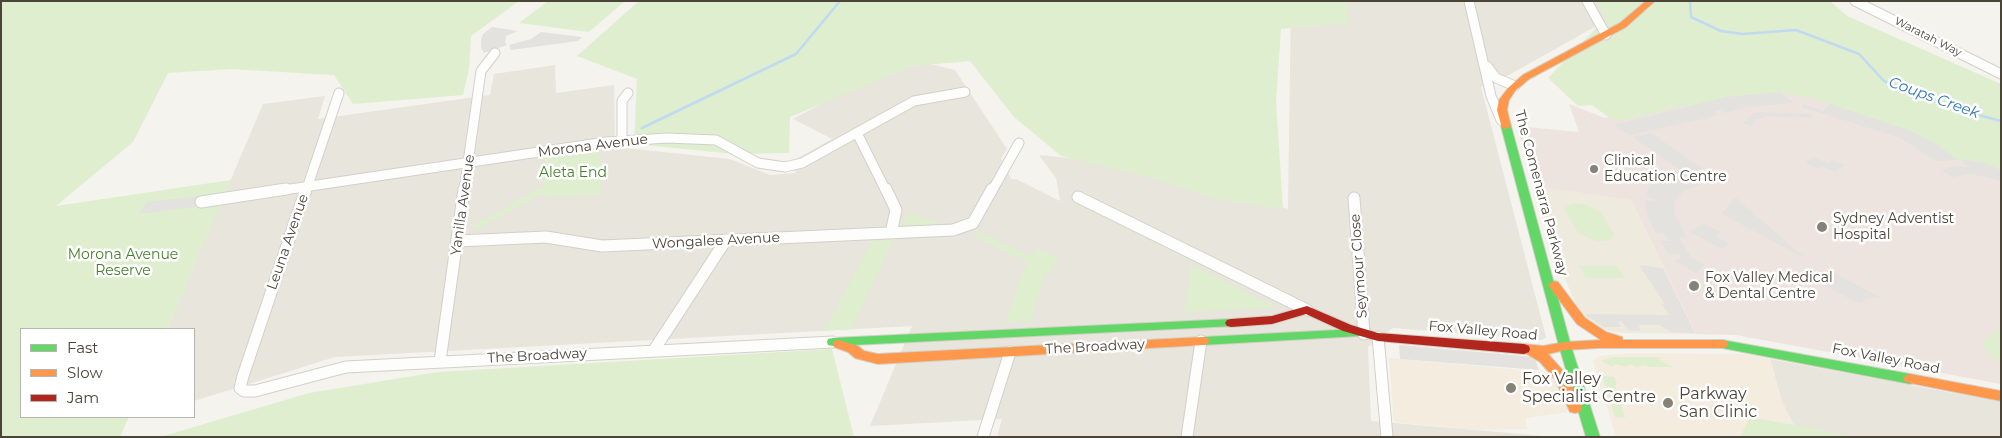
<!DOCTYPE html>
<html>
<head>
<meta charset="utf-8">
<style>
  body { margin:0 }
  #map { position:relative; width:2002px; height:438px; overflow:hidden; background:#f4f3ee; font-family:Montserrat,sans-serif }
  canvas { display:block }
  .frame { position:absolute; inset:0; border:2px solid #4b4539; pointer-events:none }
  .legend { position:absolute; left:20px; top:328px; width:175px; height:90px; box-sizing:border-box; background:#fff; border:1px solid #b7b5b0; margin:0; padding:6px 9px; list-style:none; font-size:15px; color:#4b4539 }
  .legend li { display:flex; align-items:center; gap:10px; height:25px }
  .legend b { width:25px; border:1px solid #b7b5b0 }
</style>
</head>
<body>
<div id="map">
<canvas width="2002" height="438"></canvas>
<div class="frame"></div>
<ul class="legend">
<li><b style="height:6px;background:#63d668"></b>Fast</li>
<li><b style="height:6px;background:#ff974d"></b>Slow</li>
<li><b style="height:6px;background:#b3261e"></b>Jam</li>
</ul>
</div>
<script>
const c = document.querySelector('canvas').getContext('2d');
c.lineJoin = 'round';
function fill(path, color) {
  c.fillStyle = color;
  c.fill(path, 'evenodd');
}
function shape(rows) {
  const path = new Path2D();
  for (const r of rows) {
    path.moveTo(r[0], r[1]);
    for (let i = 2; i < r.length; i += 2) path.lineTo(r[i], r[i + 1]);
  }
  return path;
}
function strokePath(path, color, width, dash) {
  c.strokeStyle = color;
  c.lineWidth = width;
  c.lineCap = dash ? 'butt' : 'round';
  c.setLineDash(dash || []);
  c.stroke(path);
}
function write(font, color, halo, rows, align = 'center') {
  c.font = font + ' Montserrat,sans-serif';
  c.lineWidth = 5;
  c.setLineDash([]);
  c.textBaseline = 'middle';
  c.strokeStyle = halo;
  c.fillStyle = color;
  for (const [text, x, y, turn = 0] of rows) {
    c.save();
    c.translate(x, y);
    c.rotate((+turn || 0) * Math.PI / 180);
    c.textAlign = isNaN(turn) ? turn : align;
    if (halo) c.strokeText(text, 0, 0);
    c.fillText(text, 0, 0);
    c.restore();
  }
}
fill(shape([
  [1291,1,1635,1,1634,5,1507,76,1481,87,1546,337,1542,340,1393,328,1368,347,1371,421,1555,437,997,437,1002,419,870,426,912,326,335,357,194,401,194,329,167,329,263,104,325,96,318,119,490,95,494,74,555,65,556,93,614,85,615,147,730,159,770,175,796,173,791,162,832,139,793,119,906,58,955,70,1007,149,1001,158,1011,179,1016,179,1060,201,1056,178,1039,155,1154,167,1288,209],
  [1770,359,2001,402,2001,437,1853,437,1794,425,1782,402]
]), '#e7e5dc');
fill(shape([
  [1634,353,1746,354,1770,359,1782,402,1794,425,1750,417,1740,437,1616,437,1593,361,1599,356],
  [1389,358,1551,373,1555,377,1568,412,1526,418,1527,429,1477,430,1394,422]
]), '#f3ecdf');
fill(shape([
  [1521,141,1617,152,1631,200,1696,334,1621,333,1605,330,1587,319,1576,304,1558,263]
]), '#eeebde');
fill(shape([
  [1744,75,2001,147,2001,384,1736,335,1696,334,1631,200,1535,186,1517,126,1579,132,1569,104,1605,118]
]), '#eee4df');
fill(shape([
  [1,1,519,1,471,36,469,69,463,95,353,104,334,75,231,69,168,73,133,142,56,206,231,180,167,329,21,329,21,417,129,417,120,437,1,437],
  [548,1,625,1,589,32,519,23],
  [639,1,1346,1,1350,23,1281,29,1276,101,1283,209,1217,199,1159,180,1061,156,1014,117,970,61,912,66,790,117,789,153,735,154,634,144,637,79,577,56],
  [1596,1,1830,1,1847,16,2001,84,2001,170,1976,161,1958,160,1933,142,1889,123,1814,99,1780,92,1726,97,1692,107,1686,105,1620,121,1607,116,1592,105,1578,106,1548,78,1606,18],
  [599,147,602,194,544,197,543,193,475,230,474,229,474,225,544,186,545,155],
  [1577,203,1588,205,1601,213,1613,232,1613,238,1607,241,1596,241,1579,234,1564,209,1568,205],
  [908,213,942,224,901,226],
  [979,231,1031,257,1036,247,1058,258,1051,273,1045,274,1032,317,1036,321,1003,322,1007,318,1020,277,1028,262,976,237],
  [897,240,893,242,853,326,855,329,820,331,826,327,870,244,868,241],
  [1190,265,1228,283,1276,307,1184,312],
  [1579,266,1617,266,1625,278,1586,278],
  [2001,327,2001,364,1986,352,1983,342],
  [832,349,854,437,160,437,309,393,438,372],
  [1613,357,1661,357,1659,360,1673,367,1649,367,1644,365,1636,367,1630,364,1627,367,1615,364,1612,367,1601,361],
  [1605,376,1614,377,1617,384,1615,385,1625,418,1615,417,1603,378],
  [1750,417,1806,427,1853,437,1740,437]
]), '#dfeecf');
fill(shape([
  [492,27,518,31,506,36,505,42,507,45,484,53,481,47,481,40,483,34],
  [541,32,582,37,578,41,511,50,509,45,531,39],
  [1780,92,1794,103,1748,107,1725,113,1720,110,1714,112,1718,115,1708,118,1629,135,1614,125,1726,97],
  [1803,104,1824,111,1830,104,1911,131,1933,142,1958,160,1936,161,1900,138,1802,107],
  [1761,112,1810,114,1814,118,1766,116,1757,119,1751,126,1743,123,1754,113],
  [1651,133,1703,169,1685,173,1702,184,1684,191,1675,201,1675,214,1687,238,1678,237,1691,257,1705,265,1695,273,1674,260,1682,258,1678,254,1669,255,1667,252,1661,241,1670,241,1664,233,1655,232,1647,214,1645,200,1655,201,1655,199,1646,197,1648,188,1659,178,1681,171,1633,137],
  [1814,157,1828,163,1833,160,1845,165,1835,172,1823,167,1819,169,1805,163],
  [1961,159,1984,163,2001,170,2001,181,1972,174,1953,177,1941,171,1953,166,1967,167],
  [209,195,202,206,139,214,147,202],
  [1735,197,1806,259,1722,214],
  [1703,223,1721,232,1715,236,1730,244,1722,249,1690,232],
  [1639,265,1663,268,1695,333,1671,332,1659,325,1643,325,1639,326,1640,331,1628,330,1621,321,1618,322,1621,327,1604,327,1584,314,1669,315,1662,304,1665,304],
  [1823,272,1834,273,1881,298,1867,298,1860,303,1856,302,1812,279],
  [1399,345,1534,357,1539,370,1400,359]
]), '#e3e2de');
strokePath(shape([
  [1690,1,1691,17,1721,31,1743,34,1796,30,1859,54,1884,81,1959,110,2001,121],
  [642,128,796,54,840,1]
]), '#c0daf1', 2.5);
const streetFar1 = shape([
  [1469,1,1491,96,1501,120],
  [1587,1,1606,35],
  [1855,1,2001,74],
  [1487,66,1496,78,1515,86],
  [857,133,886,191],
  [622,141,622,101,628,93],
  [277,191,606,142,667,138,716,140,758,163,785,167,802,163,914,101,965,92],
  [306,191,339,93],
  [464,191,481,71,495,53],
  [992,191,1019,143]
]);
const street = shape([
  [306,189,243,376,240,388,244,391,255,391,346,367,833,342],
  [886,189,896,210,891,233],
  [1078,197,1307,310],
  [1354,198,1364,334],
  [201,202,286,189],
  [458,241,546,237,602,246,953,230,973,223,992,189],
  [1378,337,1387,437],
  [654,350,726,240],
  [440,361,464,189],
  [983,437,1010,352],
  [1187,437,1201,341]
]);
const fast = shape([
  [1506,123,1511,126,1571,346,1600,437,1586,437,1559,346,1501,126,1506,123],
  [1231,319,1235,320,1237,323,1235,326,833,346,828,345,827,342,828,339,833,338,1231,319],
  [1355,329,1360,330,1361,333,1360,336,1203,345,1198,344,1197,341,1198,338,1203,337,1355,329],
  [1722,340,1910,374,1915,376,1917,379,1915,382,1910,384,1717,347,1716,344,1717,341,1722,340]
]);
const slow = shape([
  [1646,1,1655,1,1626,27,1529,79,1515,91,1509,100,1507,110,1511,126,1506,129,1502,128,1497,110,1499,100,1509,87,1523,75,1620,23,1646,1],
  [1554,281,1558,282,1585,318,1606,332,1622,337,1623,340,1722,340,1727,341,1728,344,1727,347,1722,348,1598,348,1565,350,1548,354,1566,374,1582,408,1580,412,1575,413,1570,412,1555,379,1540,362,1527,354,1519,352,1518,349,1519,346,1524,344,1543,346,1565,342,1601,340,1577,324,1548,285,1554,281],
  [1203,337,1208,338,1209,341,1208,344,1203,345,878,364,855,358,848,352,834,347,833,344,834,341,839,340,858,346,864,351,878,354,1203,337],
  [1910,374,2001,391,2001,401,1905,382,1903,379,1905,376,1910,374]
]);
const jam = shape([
  [1307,306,1351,325,1378,333,1524,344,1529,346,1530,349,1529,352,1524,354,1378,341,1343,331,1306,314,1272,324,1231,327,1227,326,1225,323,1227,320,1231,319,1272,316,1307,306]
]);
strokePath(streetFar1, '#d2d0cb', 11);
strokePath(street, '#d2d0cb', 13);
strokePath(fast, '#d3d0c5', 2);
strokePath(slow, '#d3d0c5', 2);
strokePath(jam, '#d3d0c5', 2);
strokePath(streetFar1, '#fdfdfc', 9);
strokePath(street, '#fdfdfc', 11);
fill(fast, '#63d668');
fill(slow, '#ff974d');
fill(jam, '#b3261e');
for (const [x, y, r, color] of [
  [1594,169,5,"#868278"],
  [1822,227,6,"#868278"],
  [1694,286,6,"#868278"],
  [1511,388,6,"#868278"],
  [1668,403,6,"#868278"]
]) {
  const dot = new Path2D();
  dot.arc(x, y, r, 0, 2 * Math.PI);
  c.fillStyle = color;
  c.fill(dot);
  strokePath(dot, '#fff', 2);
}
write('11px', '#4b4539', '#fff', [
  ["Waratah Way",1928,37,27]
]);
write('14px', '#4b4539', '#fff', [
  ["Morona Avenue",593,146,-7],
  ["The Comenarra Parkway",1541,193,75],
  ["Yanilla Avenue",463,205,-82],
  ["Wongalee Avenue",716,241,-3],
  ["Leuna Avenue",288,242,-71],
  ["Seymour Close",1359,266,-94],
  ["Fox Valley Road",1483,331,5],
  ["The Broadway",1095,347,-3],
  ["The Broadway",537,356,-3],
  ["Fox Valley Road",1886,359,11]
]);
write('14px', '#4b4539', '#fff', [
  ["Clinical",1604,161],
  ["Education Centre",1604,177],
  ["Sydney Adventist",1833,219],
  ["Hospital",1833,235],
  ["Fox Valley Medical",1705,278],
  ["& Dental Centre",1705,294]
], 'left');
write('14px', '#447f2a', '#fff', [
  ["Aleta End",573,173],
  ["Morona Avenue",123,255],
  ["Reserve",123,271]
]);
write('italic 15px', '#2f76ba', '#fff', [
  ["Coups Creek",1934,98,20]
]);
write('16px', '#4b4539', '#fff', [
  ["Fox Valley",1522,379],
  ["Specialist Centre",1522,397],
  ["Parkway",1679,394],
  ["San Clinic",1679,412]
], 'left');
</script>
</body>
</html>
